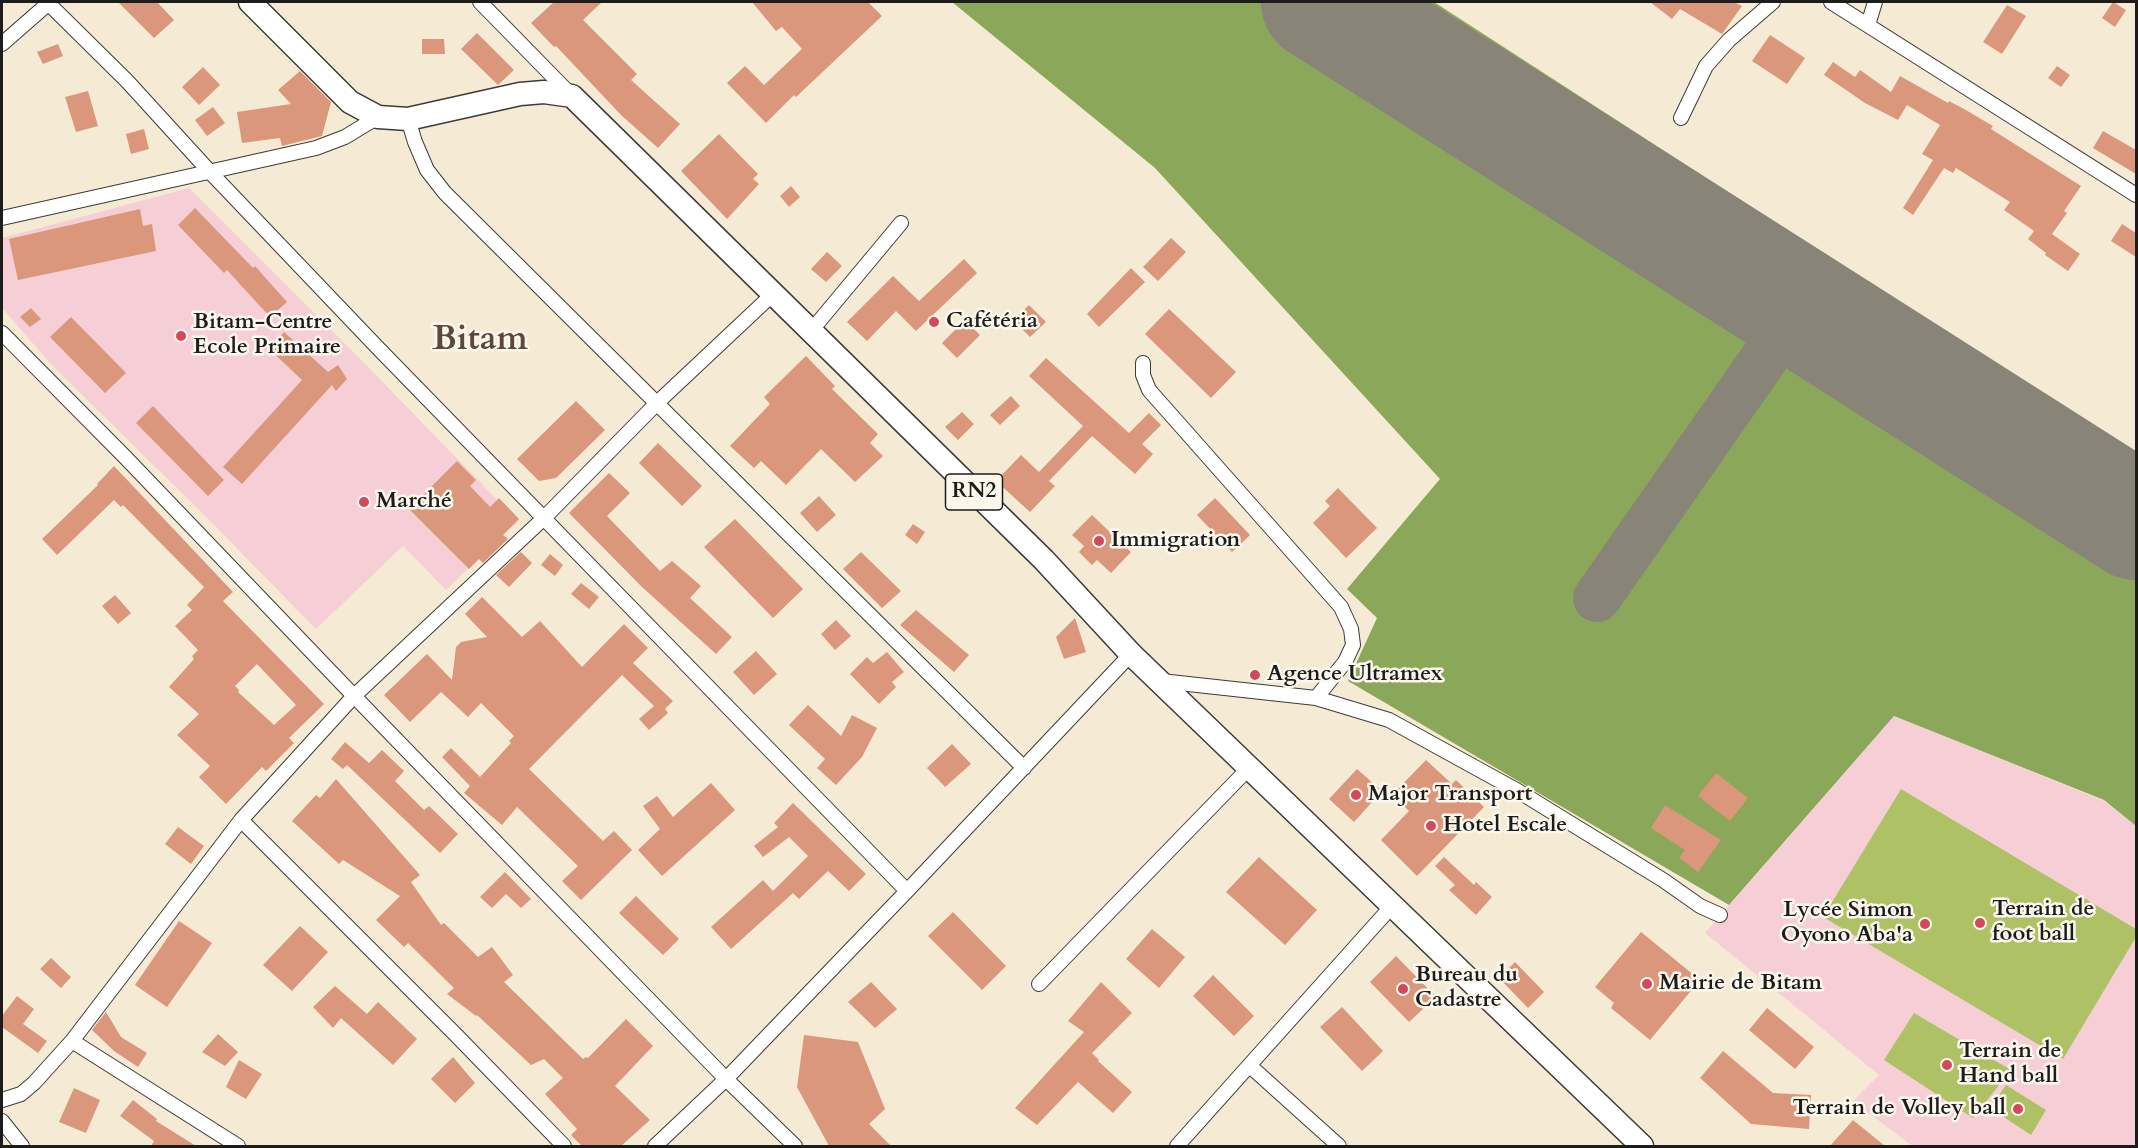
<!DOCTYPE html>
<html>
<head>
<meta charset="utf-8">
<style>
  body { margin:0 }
  #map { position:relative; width:2138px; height:1148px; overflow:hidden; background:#f5ebd5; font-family:Cardo,serif }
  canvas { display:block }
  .frame { position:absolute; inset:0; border:3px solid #1c1c1c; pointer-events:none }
</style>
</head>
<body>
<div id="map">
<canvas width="2138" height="1148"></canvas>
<div class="frame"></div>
</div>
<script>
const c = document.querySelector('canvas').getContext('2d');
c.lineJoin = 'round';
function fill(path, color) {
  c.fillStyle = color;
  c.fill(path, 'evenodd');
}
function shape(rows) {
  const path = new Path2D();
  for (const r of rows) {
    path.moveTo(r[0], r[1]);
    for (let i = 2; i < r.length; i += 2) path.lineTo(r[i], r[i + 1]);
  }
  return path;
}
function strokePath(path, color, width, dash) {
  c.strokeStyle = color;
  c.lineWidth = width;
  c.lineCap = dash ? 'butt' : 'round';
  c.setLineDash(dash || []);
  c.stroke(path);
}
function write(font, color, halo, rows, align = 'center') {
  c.font = font + ' Cardo,serif';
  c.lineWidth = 5;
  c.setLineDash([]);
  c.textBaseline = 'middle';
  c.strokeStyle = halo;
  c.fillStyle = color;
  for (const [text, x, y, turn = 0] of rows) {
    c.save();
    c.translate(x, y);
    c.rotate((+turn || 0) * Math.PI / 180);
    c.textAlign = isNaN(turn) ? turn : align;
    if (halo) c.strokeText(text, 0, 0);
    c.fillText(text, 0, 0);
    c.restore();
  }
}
fill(shape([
  [189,188,368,367,518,521,446,590,403,546,316,629,209,520,50,363,2,308,2,238],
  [1894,716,2104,801,2136,826,2136,1146,1912,1146,1853,1101,1879,1075,1705,933]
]), '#f6cfd6');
fill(shape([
  [1901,789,2136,929,2136,937,2063,1059,1823,917],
  [1914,1013,2011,1070,1973,1118,1884,1060],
  [2006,1085,2046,1110,2031,1135,1990,1108]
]), '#afc165');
fill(shape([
  [952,2,1434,2,2136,456,2136,826,2104,800,1894,716,1729,905,1348,681,1377,618,1347,589,1440,479,1155,168]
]), '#8ba75a');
strokePath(shape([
  [1597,598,1800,307]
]), '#888478', 48);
strokePath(shape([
  [1320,2,2136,521]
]), '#888478', 118);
fill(shape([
  [118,2,157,2,174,20,154,38],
  [554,2,602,2,583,20,637,74,631,80,680,124,658,148,621,115,556,46,554,47,531,23],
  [752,2,868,2,882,16,796,97,794,95,766,123,727,83,745,66,764,85,802,49,782,27,776,31],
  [1650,2,1734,2,1742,6,1722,34,1680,9,1672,19],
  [2113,2,2126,10,2115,27,2102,18],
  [2007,5,2026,16,2002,54,1983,42],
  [477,33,514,70,498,85,461,49],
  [1770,35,1805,58,1787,84,1752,61],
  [422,39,444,39,445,54,422,54],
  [58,44,63,56,43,64,37,52],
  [1833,62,1855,77,1860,70,1891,92,1900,76,1948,103,1949,101,1964,109,1993,126,1991,129,2081,186,2064,211,2067,213,2052,234,2080,254,2068,271,2045,255,2046,253,2028,239,2034,231,2004,210,2010,202,1956,168,1953,173,1944,168,1913,215,1903,208,1933,160,1922,154,1940,125,1907,105,1898,120,1865,103,1824,75],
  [2057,66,2070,75,2061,87,2048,78],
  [203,67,220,85,199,105,182,87],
  [300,71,331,102,322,136,282,146,280,138,242,143,237,112,291,104,278,90],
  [88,91,98,126,76,132,65,97],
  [213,107,225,123,207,136,195,120],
  [144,129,149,149,131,154,126,134],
  [2103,131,2136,150,2136,174,2093,148],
  [719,134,758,174,753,179,759,184,727,219,681,171],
  [791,186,800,197,789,207,780,196],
  [195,208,253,268,255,266,287,302,270,317,227,270,224,273,178,225],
  [140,209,143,226,152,224,156,251,18,280,9,239],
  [2122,224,2136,233,2136,257,2111,241],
  [1171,238,1186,252,1158,281,1143,267],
  [827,252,842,266,826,282,811,269],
  [964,259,977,273,916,331,896,311,867,341,847,322,893,276,919,301],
  [1131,268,1145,282,1099,327,1087,314],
  [1029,305,1046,322,1030,337,1013,320],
  [31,308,41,319,30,327,20,317],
  [1169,309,1236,372,1211,398,1145,334],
  [71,317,126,373,105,393,50,337],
  [965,320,980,335,957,358,942,343],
  [284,332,328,372,338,365,347,379,336,391,332,385,242,484,223,467,302,380,269,349],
  [806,356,835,386,832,389,878,434,870,443,883,456,855,482,821,449,786,485,761,461,754,468,730,446,770,404,764,397],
  [1046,358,1129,433,1149,413,1161,425,1142,444,1153,454,1135,474,1092,436,1049,481,1055,486,1030,512,996,481,1021,455,1039,472,1083,426,1029,376],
  [1011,396,1020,406,1000,425,990,415],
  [576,401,605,430,556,478,539,481,517,459],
  [153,406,224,480,208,496,136,423],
  [962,412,974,424,958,440,945,427],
  [658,443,702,486,682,506,639,463],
  [457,461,476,480,470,486,490,507,499,498,519,519,503,535,508,539,483,563,479,559,469,569,409,509],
  [114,466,233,592,223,601,324,704,289,738,294,743,266,771,262,767,226,804,199,777,210,766,177,735,199,714,169,687,194,659,192,656,198,650,175,626,192,610,187,605,204,587,123,505,121,507,114,500,57,555,42,539,98,485,97,484],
  [257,664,296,705,274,725,238,692,239,690,235,686],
  [609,473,630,493,607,516,660,571,672,561,701,586,690,598,732,637,716,654,642,587,569,513],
  [1338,488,1377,528,1346,558,1313,523,1330,506,1325,501],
  [819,496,836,515,817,532,800,513],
  [1215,498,1250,535,1232,552,1197,515],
  [1092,515,1131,552,1111,573,1097,560,1092,565,1079,552,1084,546,1072,535],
  [735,519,803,589,773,618,704,547],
  [913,524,925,532,917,544,905,535],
  [521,552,532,563,509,587,496,575],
  [861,552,901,591,882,608,843,569],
  [550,554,563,565,555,576,541,565],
  [581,583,599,597,589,609,571,594],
  [115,595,131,613,118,624,102,606],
  [482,597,522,637,540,621,582,667,624,624,648,648,633,663,673,701,665,709,668,713,649,730,639,719,654,706,622,675,529,769,603,841,614,831,632,850,581,900,562,881,578,866,517,807,502,825,464,793,470,786,442,757,451,748,480,777,511,743,509,741,514,736,481,703,468,717,441,692,410,722,384,695,427,654,452,680,456,647,461,642,487,637,465,614],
  [916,610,969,655,954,672,900,625],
  [1075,618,1086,652,1064,659,1056,637],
  [836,620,851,636,835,650,821,634],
  [756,651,777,674,754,695,733,672],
  [887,652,904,672,892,682,896,687,879,704,850,674,867,657,873,663],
  [808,705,841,736,852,715,877,728,862,757,836,785,817,768,825,759,789,725],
  [345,742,369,763,382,750,404,771,395,781,424,810,429,806,458,834,440,853,347,765,343,769,331,759],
  [952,744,971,764,945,787,927,768],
  [1426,760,1452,784,1456,780,1484,807,1417,876,1381,840,1409,811,1392,795],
  [1357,769,1382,791,1354,822,1329,799],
  [1716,773,1748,798,1730,821,1698,796],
  [336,779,420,875,411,882,441,925,444,923,478,957,492,947,513,975,504,982,583,1059,586,1057,588,1058,626,1019,653,1046,615,1086,650,1120,621,1146,582,1146,571,1135,577,1129,545,1094,563,1078,544,1059,531,1065,477,1015,476,1016,447,994,454,988,408,943,404,947,376,920,400,896,343,860,339,864,292,821,316,795,320,798],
  [711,783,735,810,662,876,638,850,660,829,643,806,657,796,673,817],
  [793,803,866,874,849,891,828,871,799,899,793,893,731,949,711,927,763,880,773,891,808,856,789,837,763,857,754,846,778,827,774,823],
  [1665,805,1721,840,1698,872,1679,858,1685,850,1651,828],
  [178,827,204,846,191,864,165,844],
  [1259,857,1317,910,1285,945,1226,892],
  [1444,857,1474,885,1476,882,1492,897,1476,915,1449,890,1455,885,1435,866],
  [505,872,531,899,521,908,506,894,492,908,480,897],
  [636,896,679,939,663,955,619,913],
  [953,912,1006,966,982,990,928,936],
  [179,921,212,943,167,1007,135,985],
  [300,926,328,952,292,991,263,965],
  [1152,929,1185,957,1159,988,1126,959],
  [1641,932,1700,980,1650,1040,1611,1008,1614,1003,1595,987],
  [1396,956,1436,997,1409,1022,1370,982],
  [51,958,71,977,61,988,40,969],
  [1515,962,1544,992,1528,1008,1499,978],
  [1213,975,1254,1016,1234,1036,1193,996],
  [871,982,897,1009,875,1028,848,1002],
  [1101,982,1132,1013,1092,1053,1099,1060,1098,1061,1132,1092,1113,1113,1078,1082,1037,1125,1015,1108,1084,1032,1068,1021],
  [335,986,367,1014,378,1002,417,1039,393,1065,341,1018,333,1028,313,1007],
  [17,996,34,1009,23,1024,47,1041,38,1053,2,1027,2,1016],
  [1342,1007,1383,1051,1362,1071,1320,1027],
  [1767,1008,1814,1047,1795,1069,1749,1030],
  [106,1012,121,1037,147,1053,138,1067,114,1051,92,1030],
  [218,1034,238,1052,225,1066,202,1052],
  [804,1035,858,1042,885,1109,869,1124,891,1146,829,1146,797,1087],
  [1723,1051,1773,1093,1811,1095,1809,1129,1751,1124,1700,1078],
  [453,1057,475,1083,455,1103,431,1079],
  [239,1060,262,1074,246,1099,226,1087],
  [74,1088,100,1100,86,1133,59,1122],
  [133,1100,157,1119,156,1121,196,1146,151,1146,154,1141,120,1116],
  [1853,1120,1885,1146,1830,1146]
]), '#da977b');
const minor = shape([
  [480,2,571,95],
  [1831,2,2136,195],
  [48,3,127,81,210,172,377,347,907,891],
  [1868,25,1875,2],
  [2,44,50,2],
  [1681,118,1706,66,1729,40,1773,2],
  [408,119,415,142,427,170,445,193,1024,768],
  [2,218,316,148,345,137,378,117],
  [811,331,901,223],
  [2,333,126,458,354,696,726,1079,795,1146],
  [1143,363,1143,375,1149,390,1341,607,1351,629,1353,645,1345,662,1316,698],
  [1161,681,1316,698,1389,720,1518,791,1663,880,1700,906,1720,915],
  [241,820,455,1034,564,1146],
  [1039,984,1250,767],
  [72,1041,238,1146],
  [1250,1066,1339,1146],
  [2,1100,21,1094,34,1083,72,1041,241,820,354,696,544,518,658,402,773,294],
  [2,1121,22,1146],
  [655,1146,726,1079,907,891,1131,654],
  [1177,1146,1392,906]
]);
const trunk = shape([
  [250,2,350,102,378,117,408,119,520,94,544,92,572,96,1044,560,1131,654,1642,1146]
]);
strokePath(minor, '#3d3b38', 16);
strokePath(trunk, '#3d3b38', 25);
strokePath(minor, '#fff', 14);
strokePath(trunk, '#fff', 22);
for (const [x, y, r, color] of [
  [934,322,6,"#d1495b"],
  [181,336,6,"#d1495b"],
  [364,502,6,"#d1495b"],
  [1099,541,6,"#d1495b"],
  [1255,675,6,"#d1495b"],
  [1356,795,6,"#d1495b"],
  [1431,826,6,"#d1495b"],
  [1980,923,6,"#d1495b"],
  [1925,924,6,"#d1495b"],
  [1647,984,6,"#d1495b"],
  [1403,989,6,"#d1495b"],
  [1947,1065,6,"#d1495b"],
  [2018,1109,6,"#d1495b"]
]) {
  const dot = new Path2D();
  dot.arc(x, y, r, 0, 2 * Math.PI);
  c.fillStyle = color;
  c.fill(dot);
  strokePath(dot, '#fbf7ec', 2);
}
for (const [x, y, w] of [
  [974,492,57]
]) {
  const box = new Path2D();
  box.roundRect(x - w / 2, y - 18, w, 36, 4.5);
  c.fillStyle = '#fbf7ec';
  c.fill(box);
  strokePath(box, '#1c1c1c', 1.5);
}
write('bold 21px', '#1c1c1c', null, [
  ["RN2",974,492]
]);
write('bold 22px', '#1c1c1c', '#fbf7ec', [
  ["Cafétéria",946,322],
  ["Bitam-Centre",193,323],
  ["Ecole Primaire",193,348],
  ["Marché",376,502],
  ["Immigration",1111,541],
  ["Agence Ultramex",1267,675],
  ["Major Transport",1368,795],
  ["Hotel Escale",1443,826],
  ["Terrain de",1992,910],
  ["foot ball",1992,935],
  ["Lycée Simon",1913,911,"right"],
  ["Oyono Aba'a",1913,936,"right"],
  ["Bureau du",1415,976],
  ["Cadastre",1415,1001],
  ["Mairie de Bitam",1659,984],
  ["Terrain de",1959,1052],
  ["Hand ball",1959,1077],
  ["Terrain de Volley ball",2006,1109,"right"]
], 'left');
write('bold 34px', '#5e473d', '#fbf7ec', [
  ["Bitam",480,341]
]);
</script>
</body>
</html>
